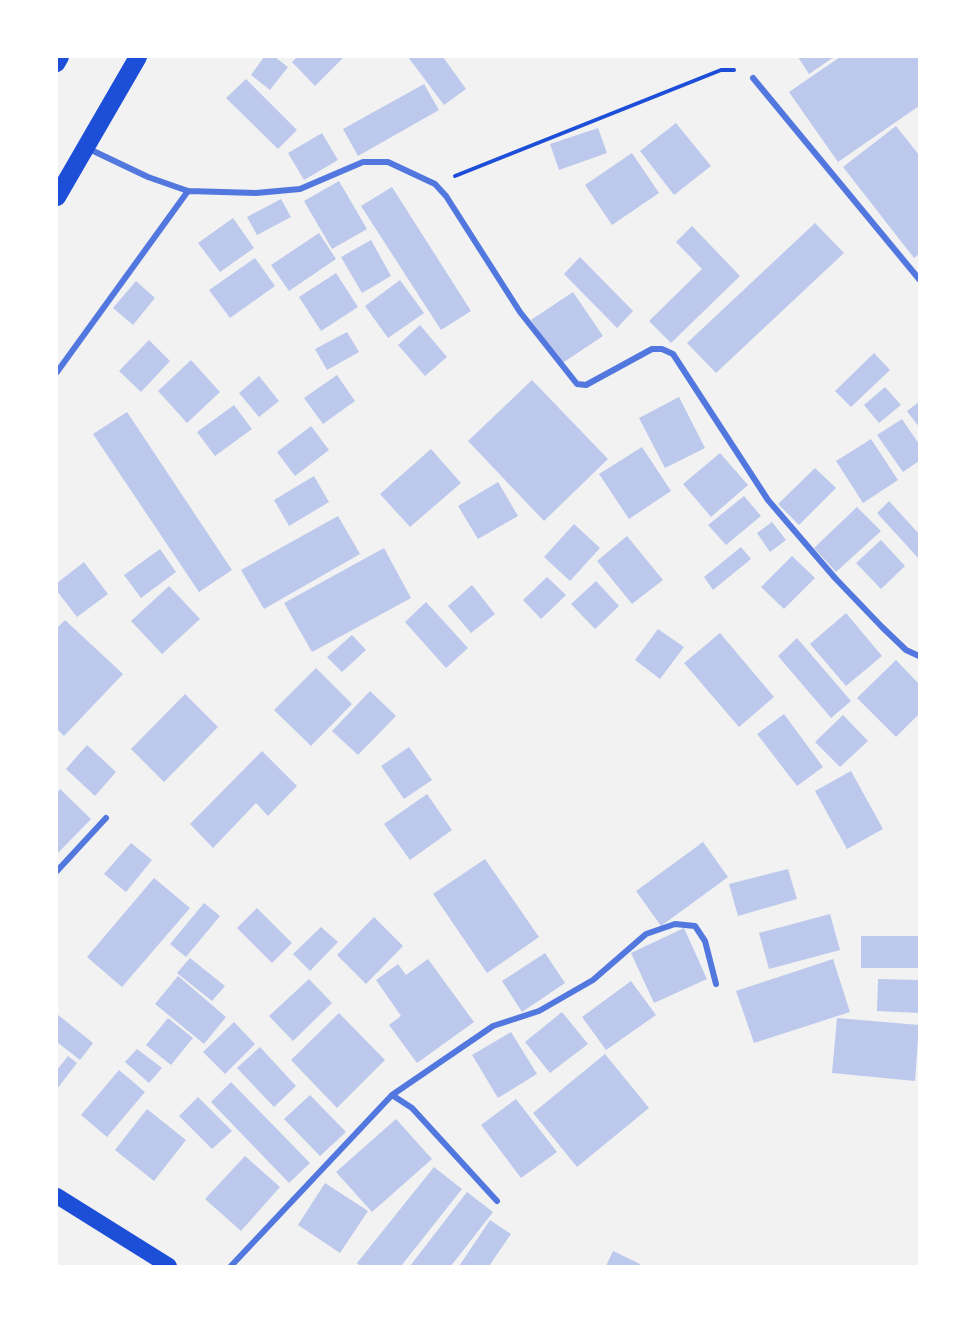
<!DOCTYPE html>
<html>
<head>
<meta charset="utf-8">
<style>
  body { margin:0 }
  #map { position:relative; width:976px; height:1323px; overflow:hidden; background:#f2f2f2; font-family:Ubuntu,sans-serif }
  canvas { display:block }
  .frame { position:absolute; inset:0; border:58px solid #fff; pointer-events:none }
</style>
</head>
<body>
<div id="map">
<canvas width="976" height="1323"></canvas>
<div class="frame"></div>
</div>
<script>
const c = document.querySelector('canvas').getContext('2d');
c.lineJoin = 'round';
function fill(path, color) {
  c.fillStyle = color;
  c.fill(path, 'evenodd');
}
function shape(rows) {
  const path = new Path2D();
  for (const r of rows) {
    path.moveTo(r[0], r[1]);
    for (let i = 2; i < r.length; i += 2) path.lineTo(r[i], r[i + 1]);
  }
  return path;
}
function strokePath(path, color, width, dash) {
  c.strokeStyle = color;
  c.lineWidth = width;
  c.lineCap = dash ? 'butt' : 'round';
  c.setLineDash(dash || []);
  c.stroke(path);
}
fill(shape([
  [264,57,275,57,288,67,270,90,251,75],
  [297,57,344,57,315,86,292,62],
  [408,57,443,57,466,89,444,105],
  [798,57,834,57,809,74],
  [840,57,919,57,919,106,838,162,789,92],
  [246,79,297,130,278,149,226,98],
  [424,84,439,110,358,156,343,129],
  [676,123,711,166,674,195,640,151],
  [896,126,919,155,919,254,914,258,843,167],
  [598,128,607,153,559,170,550,144],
  [322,133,338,160,304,180,288,153],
  [632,153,659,193,612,225,585,185],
  [339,181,367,229,332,249,304,201],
  [392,187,471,311,441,330,361,206],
  [281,199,291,217,257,235,247,217],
  [233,218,254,248,220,272,198,243],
  [815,223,844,253,716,373,687,343],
  [692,226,740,276,671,343,649,321,702,269,676,242],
  [319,233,336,259,289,291,271,265],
  [371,240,391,276,362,293,341,257],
  [580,257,633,311,617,328,564,274],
  [255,258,275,286,230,318,209,290],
  [336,273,358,307,321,331,299,297],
  [400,280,424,313,388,338,365,306],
  [136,281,155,298,133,325,113,308],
  [573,292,603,336,561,364,531,320],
  [420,325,447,357,425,376,398,345],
  [347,332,359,352,327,370,315,349],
  [149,340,170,361,141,392,119,371],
  [874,353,890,370,851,407,835,391],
  [191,360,220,392,187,423,158,391],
  [337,375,355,401,323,424,304,398],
  [259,376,279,401,259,417,239,393],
  [532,380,608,459,544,521,468,441],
  [885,387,901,405,879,423,864,405],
  [679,397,705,448,665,468,639,418],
  [919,402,919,427,907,411],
  [234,405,252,429,215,456,197,432],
  [127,412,232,570,199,592,93,434],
  [902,419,919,444,919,461,903,472,877,435],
  [311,426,329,450,295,476,277,452],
  [871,439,898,480,863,503,836,461],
  [642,447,671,491,629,519,599,474],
  [431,449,461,483,410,527,380,494],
  [720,453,748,485,711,517,683,484],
  [815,468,836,488,799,525,778,504],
  [314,476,329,502,289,526,274,500],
  [498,482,518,516,478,539,458,506],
  [744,496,761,516,726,545,708,525],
  [889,501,919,534,919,559,877,513],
  [857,507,881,531,836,572,814,548],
  [338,516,360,554,264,609,241,570],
  [772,522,786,540,770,552,757,533],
  [574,524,600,548,570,581,544,557],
  [627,536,663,580,632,604,597,561],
  [881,540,905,566,881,589,856,563],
  [741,547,751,559,713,590,704,577],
  [384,548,411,598,312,652,284,603],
  [160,549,176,572,141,598,124,575],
  [792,556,815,578,784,609,761,587],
  [84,562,108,594,77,617,57,591,57,583],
  [547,577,566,595,541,619,523,600],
  [596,581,619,606,595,629,571,604],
  [472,585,495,614,471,633,448,606],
  [169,586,200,619,162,654,131,621],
  [426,602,468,648,446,668,405,622],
  [846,613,882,656,846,686,810,644],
  [65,620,123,674,64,736,57,729,57,628],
  [658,629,684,647,660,679,635,660],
  [720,633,774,697,739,727,684,663],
  [352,635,366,650,342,672,327,657],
  [797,638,851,701,831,718,778,656],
  [896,660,919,684,919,714,896,737,857,698],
  [316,668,352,704,311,746,274,710],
  [370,691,396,716,358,755,332,731],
  [185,694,218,727,164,782,131,749],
  [784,714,823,767,797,786,757,734],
  [843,715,868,741,840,767,815,742],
  [87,745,116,772,95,796,66,769],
  [409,747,432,780,404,799,381,766],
  [262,751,297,786,268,816,256,803,213,848,190,824],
  [851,771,883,829,847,849,815,791],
  [60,789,91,819,57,854,57,793],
  [427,794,452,830,410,860,384,824],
  [703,842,728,877,661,926,636,891],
  [131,843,152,860,126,892,104,874],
  [485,859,539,937,487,973,433,894],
  [788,869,797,899,738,916,729,884],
  [154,878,190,908,122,987,87,957],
  [204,903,220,916,186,957,170,944],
  [257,908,292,943,272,963,237,928],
  [830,914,840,950,769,969,759,933],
  [374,917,403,946,366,984,337,955],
  [321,927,338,942,310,971,293,954],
  [684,928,707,979,654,1003,631,953],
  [861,936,919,936,919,968,861,968],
  [545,953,565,983,522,1012,502,981],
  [190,958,225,986,212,1001,177,973],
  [428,959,474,1022,417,1063,389,1025,401,1016,376,980,398,964,406,975],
  [833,959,850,1012,754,1043,736,991],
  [178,976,226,1017,204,1044,155,1004],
  [309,979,332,1003,293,1041,269,1016],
  [878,979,919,980,919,1013,877,1011],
  [631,981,656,1015,606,1050,582,1017],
  [562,1012,588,1044,550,1073,525,1042],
  [339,1013,385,1060,337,1108,291,1060],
  [57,1014,93,1043,80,1060,57,1042],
  [168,1018,193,1038,171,1065,146,1045],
  [837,1018,919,1025,915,1081,832,1073],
  [234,1022,255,1044,225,1074,203,1052],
  [511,1032,537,1074,498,1098,472,1055],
  [260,1047,296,1086,274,1107,237,1068],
  [137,1049,162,1068,149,1083,125,1062],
  [605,1054,649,1108,577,1167,533,1113],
  [68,1056,77,1063,57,1089,57,1070],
  [119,1070,145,1092,107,1137,81,1115],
  [231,1082,310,1163,289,1183,211,1102],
  [310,1095,346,1132,320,1156,284,1119],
  [198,1097,232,1131,212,1149,179,1116],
  [516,1099,557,1152,521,1178,481,1125],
  [147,1109,186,1140,154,1181,115,1150],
  [396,1119,432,1159,372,1212,336,1172],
  [245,1156,280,1187,241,1231,205,1199],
  [434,1167,462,1189,401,1266,360,1266,357,1263],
  [325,1183,368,1211,340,1253,298,1225],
  [467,1192,493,1212,451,1266,410,1266],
  [490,1220,511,1234,489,1266,459,1266],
  [613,1251,640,1264,639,1266,606,1266]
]), '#bdc9ec');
strokePath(shape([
  [455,176,721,70,734,70]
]), '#1d4ed8', 4);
strokePath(shape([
  [753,78,919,279],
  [87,148,148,177,188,191,256,193,300,189,363,162,388,162,435,184,446,196,520,312,577,384,586,385,652,349,662,349,673,354,768,500,835,578,882,627,906,650,919,656],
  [57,372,188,191],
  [57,871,106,818],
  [392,1095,412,1108,497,1201],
  [231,1266,392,1095,493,1026,539,1011,593,980,646,934,675,924,695,926,705,941,716,984]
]), '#5277de', 6);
strokePath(shape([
  [57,64,61,57],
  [57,1196,169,1266]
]), '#1d4ed8', 16);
strokePath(shape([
  [57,197,138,57]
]), '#1d4ed8', 18);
</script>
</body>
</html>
